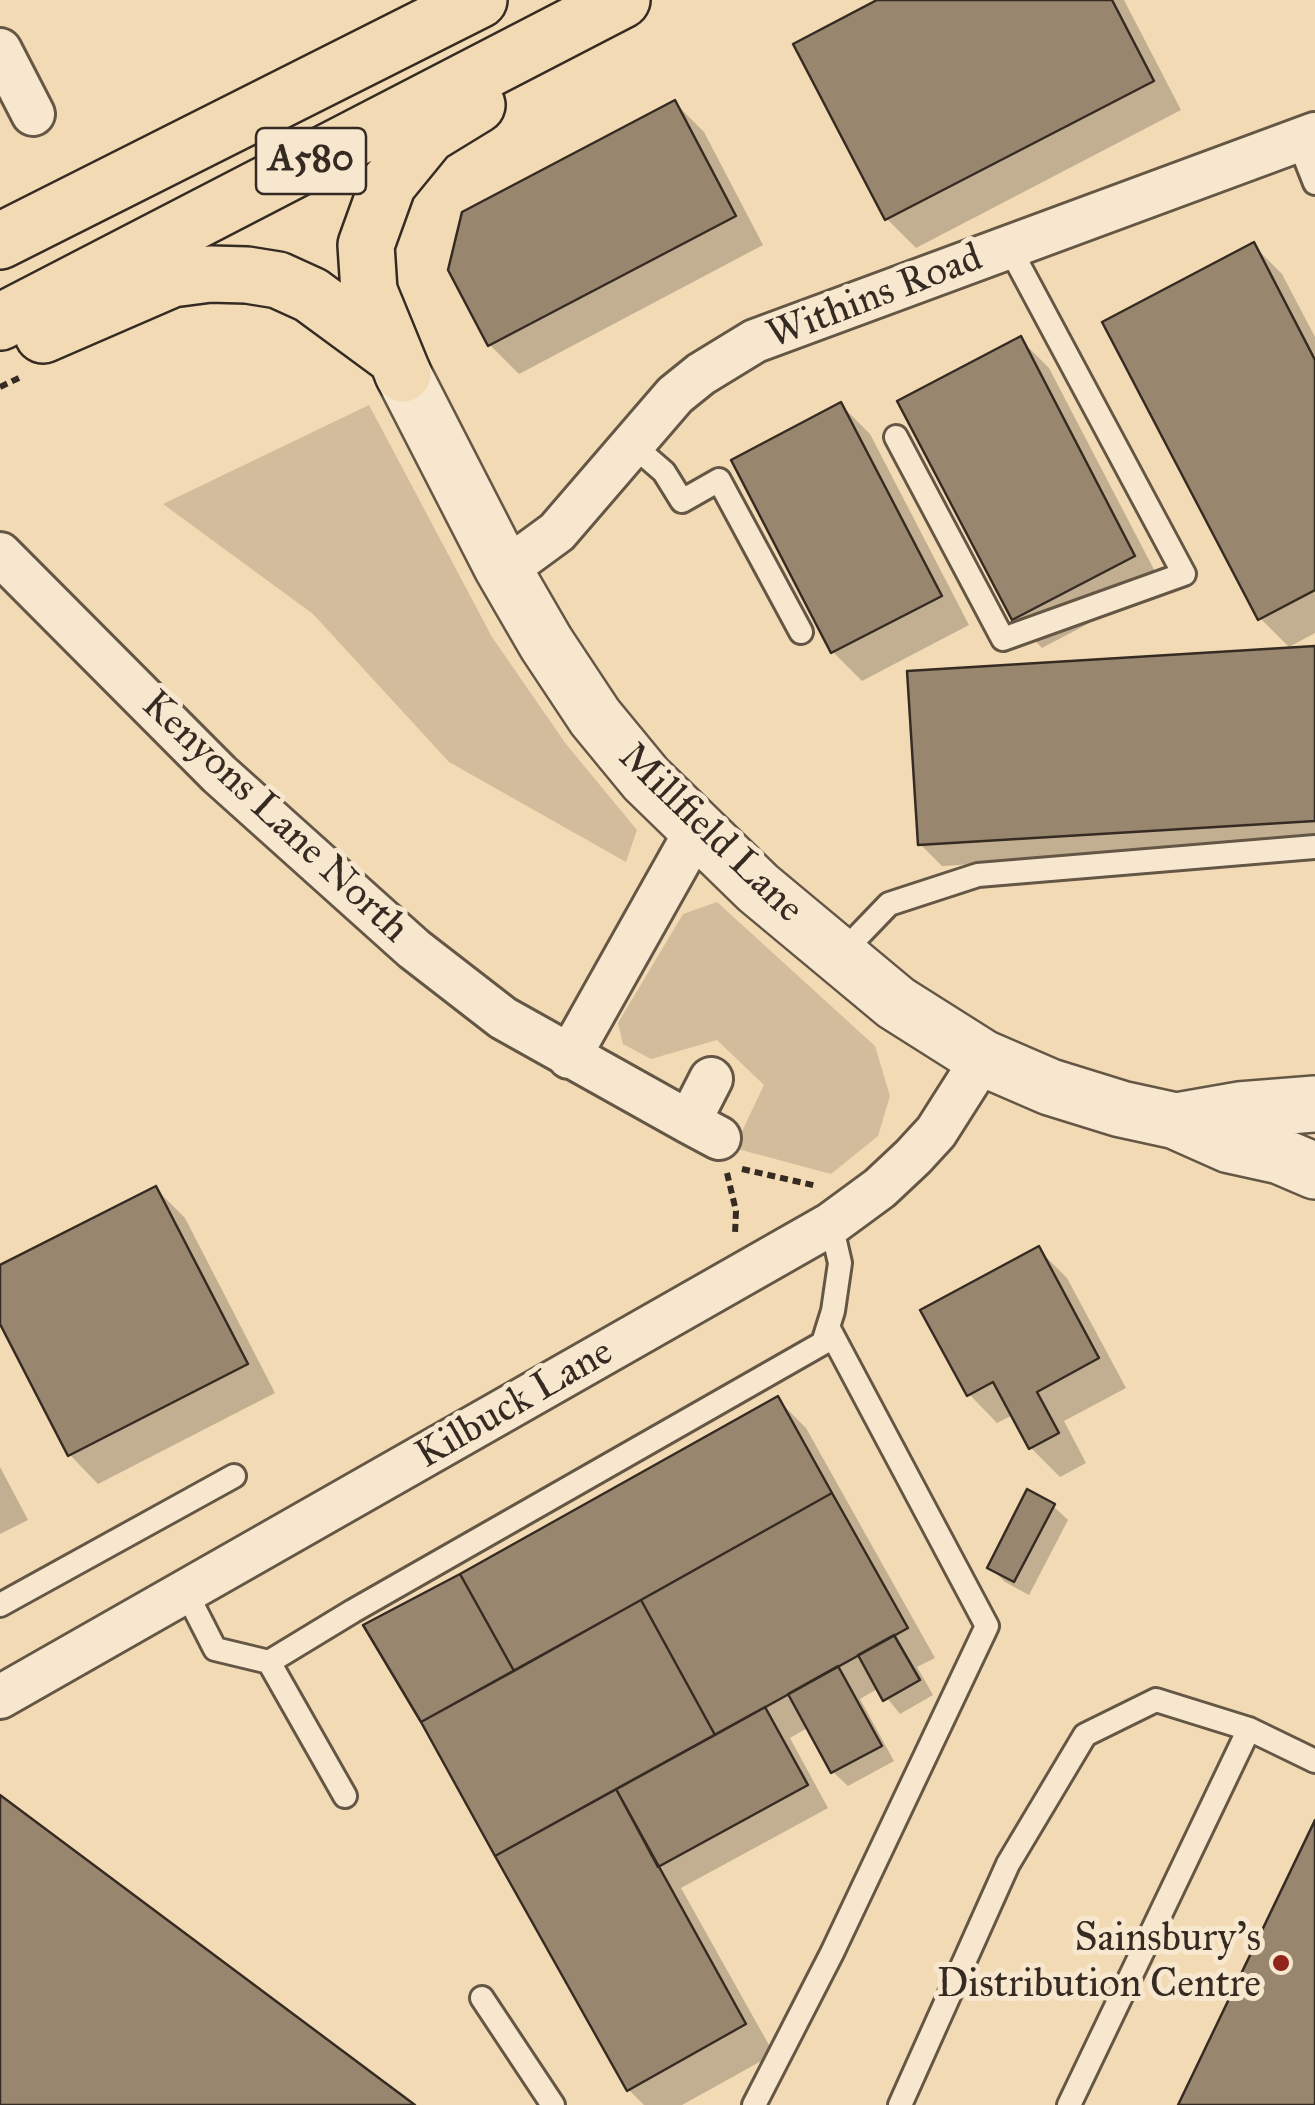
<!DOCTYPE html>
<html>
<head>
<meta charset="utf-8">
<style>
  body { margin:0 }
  canvas { display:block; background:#f2dab4 }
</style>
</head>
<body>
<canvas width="1315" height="2105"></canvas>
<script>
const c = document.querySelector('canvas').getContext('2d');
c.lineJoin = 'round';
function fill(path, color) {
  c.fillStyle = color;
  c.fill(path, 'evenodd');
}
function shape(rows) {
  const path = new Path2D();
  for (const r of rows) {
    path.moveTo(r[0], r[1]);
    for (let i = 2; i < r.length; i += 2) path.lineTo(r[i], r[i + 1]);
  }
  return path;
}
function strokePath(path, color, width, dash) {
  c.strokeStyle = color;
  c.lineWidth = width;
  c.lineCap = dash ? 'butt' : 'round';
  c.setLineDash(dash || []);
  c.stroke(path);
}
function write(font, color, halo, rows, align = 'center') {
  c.font = font + ' "IM FELL Great Primer",serif';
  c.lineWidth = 10;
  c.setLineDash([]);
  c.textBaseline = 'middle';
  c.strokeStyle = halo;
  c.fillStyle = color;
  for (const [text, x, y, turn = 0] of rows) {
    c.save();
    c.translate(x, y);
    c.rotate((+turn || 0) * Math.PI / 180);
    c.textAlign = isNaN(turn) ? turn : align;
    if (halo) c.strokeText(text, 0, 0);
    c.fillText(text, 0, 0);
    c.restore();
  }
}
fill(shape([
  [369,405,492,637,566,744,637,830,626,862,449,762,313,614,163,504],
  [717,902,875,1046,890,1096,878,1136,831,1174,734,1148,764,1085,717,1040,651,1059,623,1044,618,1023,683,914]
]), '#d2bc9b');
fill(shape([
  [883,0,1124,0,1181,110,916,248,887,219],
  [675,103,704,132,763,245,519,374,490,345,451,270],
  [1253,245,1282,274,1315,337,1315,633,1289,647,1260,618],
  [1020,339,1049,368,1162,585,1042,648,1014,619],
  [841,405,870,434,969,625,862,681,833,652,734,461],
  [1315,648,1315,843,942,866,920,844],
  [156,1189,185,1218,275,1393,98,1484,70,1455,0,1319,0,1268],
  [1038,1249,1067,1278,1126,1388,1064,1421,1086,1463,1060,1477,1031,1448,1013,1415,997,1423,969,1394],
  [778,1400,806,1428,935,1658,917,1667,933,1695,900,1714,879,1688,860,1699,894,1761,848,1786,833,1772,809,1727,790,1738,828,1808,681,1888,774,2054,682,2105,644,2105,629,2090,461,1577],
  [0,1467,28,1520,0,1534],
  [1053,1506,1068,1520,1029,1595,1005,1582,990,1567]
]), '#0003');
const building = shape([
  [877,0,1112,0,1154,81,885,220,793,44,877,0],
  [675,100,736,216,488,346,448,270,462,212,675,100],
  [1254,242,1315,360,1315,590,1258,620,1102,322,1254,242],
  [1021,336,1135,556,1012,620,897,401,1021,336],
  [841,402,942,596,831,653,731,460,841,402],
  [1315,646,1315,821,918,845,907,671,1315,646],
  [156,1186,248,1364,68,1456,0,1324,0,1265,156,1186],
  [1039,1246,1099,1358,1037,1392,1059,1433,1029,1449,993,1382,967,1396,920,1310,1039,1246],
  [778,1396,832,1493,514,1671,460,1574,778,1396],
  [1027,1489,1055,1504,1014,1582,987,1568,1027,1489],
  [832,1493,908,1628,715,1735,641,1600,832,1493],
  [460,1574,514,1671,421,1722,363,1625,460,1574],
  [641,1600,715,1735,495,1856,421,1722,641,1600],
  [894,1635,920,1680,883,1701,858,1655,894,1635],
  [838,1666,882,1746,831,1773,788,1694,838,1666],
  [765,1707,808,1785,658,1867,616,1789,765,1707],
  [616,1789,746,2024,627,2091,495,1856,616,1789],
  [0,1795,415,2105,0,2105,0,1795],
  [1315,1820,1315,2105,1178,2105,1315,1820]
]);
fill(building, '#98866e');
strokePath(building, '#362b22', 2.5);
const service = shape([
  [1298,140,1315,183],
  [896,437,1003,639,1184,574,1009,247],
  [634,446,664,472,682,501,719,480,801,632],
  [839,956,889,904,978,875,1315,847],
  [186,1592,215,1649,269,1662],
  [0,1605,234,1476],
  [345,1796,269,1662,353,1611,823,1343,833,1311,840,1263,831,1224],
  [482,1998,553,2105],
  [754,2105,832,1953,987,1626,828,1327],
  [900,2105,1008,1864,1085,1735,1156,1700,1249,1729],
  [1069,2105,1249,1729,1315,1761]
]);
const minor = shape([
  [0,50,33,114],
  [0,554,219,774,414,949,503,1018,689,1122],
  [502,567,527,554,557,532,675,395,701,374,755,341,1315,134],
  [569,1057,696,831],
  [711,1079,689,1122,719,1138],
  [0,1697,831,1224,880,1188,913,1157,936,1132,983,1058]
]);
const tertiary = shape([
  [403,374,502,567,546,643,595,717,646,779,758,888,896,1003,983,1058,1050,1087,1121,1109,1176,1121,1230,1145,1280,1156,1315,1171],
  [1176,1121,1239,1110,1315,1104]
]);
const trunk = shape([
  [0,241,479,0],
  [0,322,622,0],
  [43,335,172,279,210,274,247,275,278,280,311,295,394,356],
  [403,374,369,291,366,245,388,184,428,135,477,105]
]);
strokePath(service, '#655746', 28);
strokePath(minor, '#655746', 48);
strokePath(tertiary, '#655746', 60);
strokePath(trunk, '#362b22', 60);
strokePath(shape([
  [0,387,23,376],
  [742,1169,817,1186],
  [727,1173,736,1211,735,1234]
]), '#362b22', 6, [8, 5]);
strokePath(service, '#f7e7ce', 22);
strokePath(minor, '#f7e7ce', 42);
strokePath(tertiary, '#f7e7ce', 55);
strokePath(trunk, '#f2dab4', 55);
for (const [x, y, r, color] of [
  [1281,1963,10,"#8f2418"]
]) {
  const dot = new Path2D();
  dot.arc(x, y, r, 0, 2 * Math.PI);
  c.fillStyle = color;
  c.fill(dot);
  strokePath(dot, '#f7e7ce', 4);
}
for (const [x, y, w] of [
  [311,161,110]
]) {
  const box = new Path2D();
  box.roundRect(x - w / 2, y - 33, w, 66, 8);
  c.fillStyle = '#f7e7ce';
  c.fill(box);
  strokePath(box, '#362b22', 2.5);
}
write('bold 38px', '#362b22', null, [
  ["A580",311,161]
]);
write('40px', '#362b22', '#f7e7ce', [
  ["Withins Road",875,298,-21],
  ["Kenyons Lane North",274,818,43],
  ["Millfield Lane",710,834,44],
  ["Kilbuck Lane",515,1405,-30]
]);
write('40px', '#362b22', '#f7e7ce', [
  ["Sainsbury's",1261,1940],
  ["Distribution Centre",1261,1986]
], 'right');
</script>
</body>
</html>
